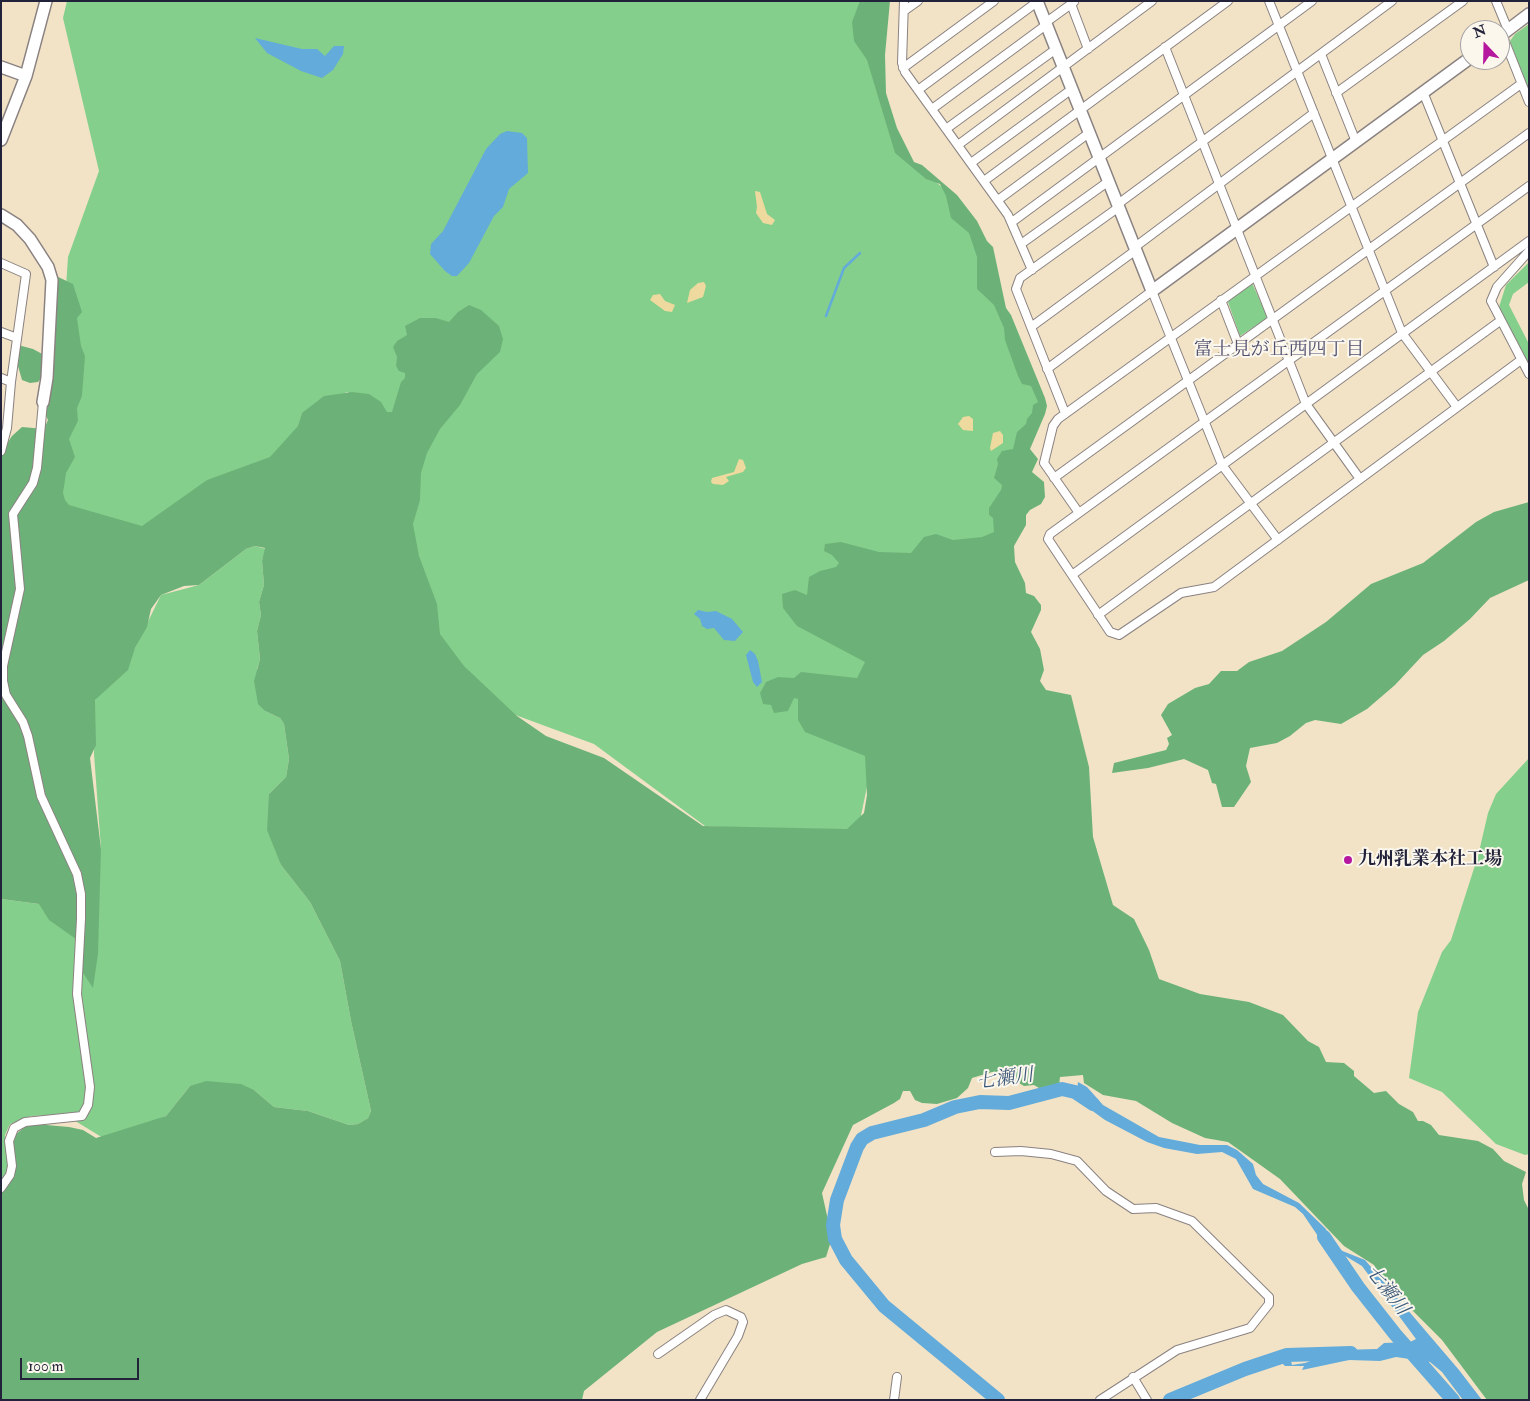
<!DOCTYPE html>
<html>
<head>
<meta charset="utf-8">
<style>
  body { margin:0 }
  #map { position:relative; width:1530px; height:1401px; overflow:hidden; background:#f2e3c7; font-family:"IM FELL Double Pica",serif }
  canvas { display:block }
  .frame { position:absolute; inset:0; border:2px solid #22223b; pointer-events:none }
  .north { position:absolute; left:1460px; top:20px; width:50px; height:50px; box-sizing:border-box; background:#fbf7ec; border:1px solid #a4a2a5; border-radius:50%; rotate:339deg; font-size:14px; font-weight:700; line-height:20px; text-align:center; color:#22223b }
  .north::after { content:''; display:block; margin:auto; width:18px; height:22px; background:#b5179e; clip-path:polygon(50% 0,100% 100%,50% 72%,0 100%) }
  .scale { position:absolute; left:20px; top:1358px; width:119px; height:22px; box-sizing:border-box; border:2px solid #22223b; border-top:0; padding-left:6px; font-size:15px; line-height:18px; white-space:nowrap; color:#22223b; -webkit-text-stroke:4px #fbf7ec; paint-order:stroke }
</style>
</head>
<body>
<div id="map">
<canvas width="1530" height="1401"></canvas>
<div class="frame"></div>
<div class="north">N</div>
<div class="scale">100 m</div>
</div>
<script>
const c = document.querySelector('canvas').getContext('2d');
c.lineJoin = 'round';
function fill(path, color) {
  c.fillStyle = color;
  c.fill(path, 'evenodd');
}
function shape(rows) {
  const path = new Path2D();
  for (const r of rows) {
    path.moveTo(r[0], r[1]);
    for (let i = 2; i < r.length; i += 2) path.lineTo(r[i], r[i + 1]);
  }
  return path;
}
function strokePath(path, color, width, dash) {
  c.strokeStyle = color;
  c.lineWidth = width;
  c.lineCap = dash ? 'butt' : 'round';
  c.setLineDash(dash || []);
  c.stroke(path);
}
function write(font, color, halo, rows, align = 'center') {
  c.font = font + ' "IM FELL Double Pica","Noto Serif JP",serif';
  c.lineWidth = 4;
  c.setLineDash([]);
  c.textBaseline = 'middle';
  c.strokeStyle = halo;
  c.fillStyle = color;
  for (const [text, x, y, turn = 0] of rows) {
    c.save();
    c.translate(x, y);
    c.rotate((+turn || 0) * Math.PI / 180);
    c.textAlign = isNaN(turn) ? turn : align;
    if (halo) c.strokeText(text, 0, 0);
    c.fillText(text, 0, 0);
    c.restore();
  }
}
fill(shape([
  [67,1,869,1,875,74,896,136,913,164,946,190,973,225,1040,400,1028,430,1031,492,885,656,875,748,857,835,705,826,594,744,491,706,457,665,431,620,389,423,347,392,302,414,289,462,140,537,51,514,68,257,99,171,63,18],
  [1529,24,1529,92,1510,41,1515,34],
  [1529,262,1529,282,1513,294,1509,305,1529,344,1529,365,1499,307,1506,285],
  [1252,283,1267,316,1266,319,1240,336,1228,302],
  [255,546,266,549,262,561,264,585,259,602,261,615,257,631,260,659,257,669,265,711,280,718,284,724,289,759,286,777,269,794,281,865,310,902,340,961,351,1021,371,1111,368,1118,358,1124,349,1125,308,1111,274,1107,254,1090,190,1086,166,1116,108,1141,72,1119,54,1115,31,1116,10,1124,5,1135,8,1171,1,1182,1,899,39,904,101,849,94,754,95,700,135,648,161,595,199,585,246,549],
  [1529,758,1529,1154,1525,1155,1496,1144,1442,1092,1409,1078,1418,1012,1442,952,1451,940,1478,856,1488,813,1496,794]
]), '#85cf8c');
fill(shape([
  [860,1,890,1,885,55,886,93,897,128,914,162,922,165,957,195,977,221,987,241,993,247,1006,308,1011,315,1045,398,1047,406,1045,414,1030,449,1038,459,1032,472,1044,482,1045,497,1041,504,1030,510,1026,515,1026,525,1014,546,1015,562,1025,583,1026,593,1034,596,1041,605,1041,610,1031,632,1040,649,1044,670,1040,681,1046,690,1071,695,1089,767,1093,837,1113,905,1134,919,1149,950,1159,979,1200,994,1249,1002,1283,1015,1308,1041,1319,1047,1326,1062,1344,1063,1354,1071,1354,1076,1374,1093,1386,1091,1399,1104,1413,1112,1418,1121,1423,1121,1431,1125,1439,1135,1478,1141,1493,1149,1504,1161,1526,1172,1522,1184,1524,1200,1529,1210,1529,1400,1487,1400,1442,1340,1385,1283,1374,1265,1344,1246,1280,1179,1228,1142,1205,1138,1172,1123,1136,1101,1103,1095,1084,1083,1083,1075,1060,1077,1059,1086,1039,1088,1034,1085,1024,1086,1001,1072,992,1072,972,1078,968,1088,957,1098,937,1104,922,1103,915,1100,910,1091,903,1091,900,1099,894,1103,853,1125,822,1193,832,1238,826,1257,802,1264,657,1332,584,1391,582,1400,1,1400,1,1192,15,1176,13,1144,16,1134,25,1127,35,1124,69,1127,83,1130,96,1138,166,1116,190,1086,206,1081,241,1084,254,1090,274,1107,308,1111,349,1125,358,1124,368,1118,371,1111,351,1021,340,961,310,902,281,865,267,830,269,794,286,777,289,759,284,724,280,718,265,711,258,704,254,681,260,659,257,631,261,615,259,602,264,585,262,561,265,548,255,546,246,549,199,585,184,586,161,595,151,609,147,627,135,648,128,670,95,700,96,745,90,758,101,849,98,954,93,988,83,973,83,944,49,920,39,904,1,899,1,453,12,436,22,427,44,429,48,420,43,409,48,407,49,393,42,377,38,382,30,383,22,380,18,366,14,363,18,345,33,349,46,356,54,275,73,284,82,312,77,318,81,346,85,356,82,396,77,408,78,421,69,439,75,457,66,473,63,493,65,500,69,505,142,526,207,480,270,457,298,426,302,413,324,396,352,392,369,394,381,402,387,412,392,412,401,382,405,378,405,373,399,371,396,366,397,357,393,347,397,341,407,335,405,326,420,318,436,318,449,322,458,312,469,305,481,310,499,326,503,339,500,352,477,374,460,405,440,429,427,453,421,473,420,500,413,524,419,556,437,604,440,634,464,666,517,716,546,736,604,758,703,826,847,829,864,813,867,795,865,756,805,732,798,720,798,699,794,698,788,711,774,713,771,705,763,704,760,693,766,682,778,677,794,678,801,672,857,678,865,662,797,626,783,608,782,594,795,590,807,595,809,577,820,571,836,567,839,563,832,555,824,551,825,544,841,542,879,552,911,553,924,537,936,534,953,540,982,537,994,532,993,518,989,515,989,508,1001,490,1002,485,994,478,998,464,997,459,1002,451,1013,449,1017,432,1026,424,1027,419,1032,413,1033,405,1038,402,1031,386,1022,384,1018,376,1005,340,1004,328,994,305,977,289,977,257,969,233,951,218,946,196,940,184,926,179,895,153,867,60,854,41,852,22],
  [1529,502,1529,580,1490,598,1470,619,1444,641,1423,655,1395,685,1367,709,1341,724,1315,720,1306,723,1290,736,1277,743,1250,748,1246,766,1251,782,1234,807,1222,807,1216,784,1212,783,1208,770,1184,759,1148,768,1112,773,1114,763,1166,750,1169,744,1167,738,1172,735,1161,715,1168,704,1195,688,1209,684,1221,671,1237,671,1249,662,1282,651,1326,622,1371,584,1423,563,1476,522,1494,512]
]), '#6cb278');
fill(shape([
  [755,191,760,192,767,214,775,220,772,225,763,223,756,213,757,207],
  [704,282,706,286,703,297,687,303,690,290,698,283],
  [660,294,665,301,675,305,672,312,665,311,650,300,653,295],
  [963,417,969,416,973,419,973,431,963,430,958,424],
  [1000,431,1003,435,1003,443,991,451,990,448,993,433],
  [739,459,743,460,746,468,743,472,726,477,729,481,723,485,713,484,711,482,712,478,734,472]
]), '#eeda9e');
fill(shape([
  [255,38,302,49,317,49,325,56,334,46,344,46,343,54,333,70,322,78,301,71,267,53],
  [507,131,522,133,527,138,528,173,509,189,503,207,494,216,469,263,457,276,452,276,445,271,430,254,431,244,443,231,486,149,500,134],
  [698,610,707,612,716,611,732,619,743,632,735,641,724,640,714,628,707,629,702,626,700,619,694,614],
  [750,650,755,654,758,661,762,682,757,687,753,682,746,655],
  [1078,1082,1087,1087,1103,1105,1159,1137,1200,1145,1227,1145,1237,1150,1253,1164,1256,1175,1263,1184,1299,1203,1326,1229,1327,1234,1324,1236,1340,1250,1365,1260,1459,1370,1482,1400,1463,1400,1442,1372,1430,1362,1396,1357,1380,1361,1349,1360,1302,1370,1304,1366,1285,1366,1280,1361,1268,1366,1269,1362,1279,1356,1266,1359,1264,1358,1276,1352,1284,1351,1285,1362,1291,1361,1292,1365,1305,1363,1340,1350,1377,1349,1384,1343,1410,1342,1416,1339,1362,1266,1342,1254,1331,1251,1322,1242,1303,1214,1295,1207,1253,1189,1236,1159,1222,1152,1197,1154,1164,1148,1147,1142,1105,1120,1076,1099]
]), '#63abda');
strokePath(shape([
  [826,316,844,268,860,253]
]), '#63abda', 2.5);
strokePath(shape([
  [1324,1237,1358,1287,1395,1334,1453,1400],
  [998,1400,884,1306,846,1260,835,1239,833,1225,837,1200,857,1147,862,1139,872,1133,924,1120,955,1107,980,1102,1009,1103,1062,1089,1075,1092,1093,1104],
  [1170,1400,1245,1369,1287,1355,1351,1353]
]), '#63abda', 14);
const street = shape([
  [904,1,902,63,905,72,1008,215,1032,270],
  [1269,1,1402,333,1457,407],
  [1496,1,1508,30],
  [1071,4,1088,49],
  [904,11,918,1],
  [1045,23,1074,2],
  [1502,34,1529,102],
  [1165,47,1306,404,1360,479],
  [1321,54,1356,142],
  [903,68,994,1],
  [918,90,1037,2],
  [1423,92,1494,267],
  [1336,93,1463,1],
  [932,109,1046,25],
  [946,129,1056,49],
  [958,145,1152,1],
  [971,163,1072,89],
  [984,181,1228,1],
  [998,200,1089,133],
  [1118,204,1392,1],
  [1012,222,1312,1],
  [1021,244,1109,181],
  [1135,247,1314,113],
  [1529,251,1497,287,1491,301,1529,374],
  [1,263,26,274,11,382],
  [1221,300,1238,344],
  [1031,327,1136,250],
  [1,332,17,338],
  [1521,360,1214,587,1181,593,1119,635,1110,632,1048,539,1050,534,1529,186],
  [1047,369,1152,291,1222,465,1278,540],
  [1,378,11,382,7,428,1,451],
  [1065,413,1016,289,1020,278,1119,207],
  [1054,478,1529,133],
  [1079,513,1044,463,1053,426,1058,419,1521,84],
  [1072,575,1529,241],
  [1098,615,1500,321],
  [995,1152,1021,1151,1051,1154,1077,1161,1106,1191,1133,1209,1156,1208,1192,1221,1269,1297,1269,1304,1250,1328,1177,1350,1100,1400],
  [1,1188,10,1175,12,1166,9,1141,14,1128,25,1122,82,1116,88,1105,90,1087,77,994,81,919,81,894,77,874,41,796,28,736,23,722,6,695,3,681,3,666,20,589,13,514,33,483,37,468,43,402],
  [658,1354,714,1315,726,1310,741,1317,743,1322,738,1336,700,1400],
  [1133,1377,1147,1400],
  [894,1400,897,1377]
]);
const secondary = shape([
  [1037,1,1152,291,1470,58],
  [1500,36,1529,14],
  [1,67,26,76],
  [1,140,26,76,46,1],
  [1,215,17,225,30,239,48,267,52,280,47,378,43,402]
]);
strokePath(street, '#8a8281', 10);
strokePath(secondary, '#8a8281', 14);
strokePath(street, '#fff', 8);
strokePath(secondary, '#fff', 11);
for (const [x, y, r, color] of [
  [1348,860,5,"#b5179e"]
]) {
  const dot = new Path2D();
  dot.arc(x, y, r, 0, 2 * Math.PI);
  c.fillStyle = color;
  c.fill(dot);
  strokePath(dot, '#fbf7ec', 2);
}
write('bold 18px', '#22223b', '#fbf7ec', [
  ["九州乳業本社工場",1358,860]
], 'left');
write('19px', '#525070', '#fbf7ec', [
  ["富士見が丘西四丁目",1279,351]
]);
write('italic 19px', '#3c597b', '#fbf7ec', [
  ["七瀬川",1005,1080,-8],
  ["七瀬川",1386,1291,52]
]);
</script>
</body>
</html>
